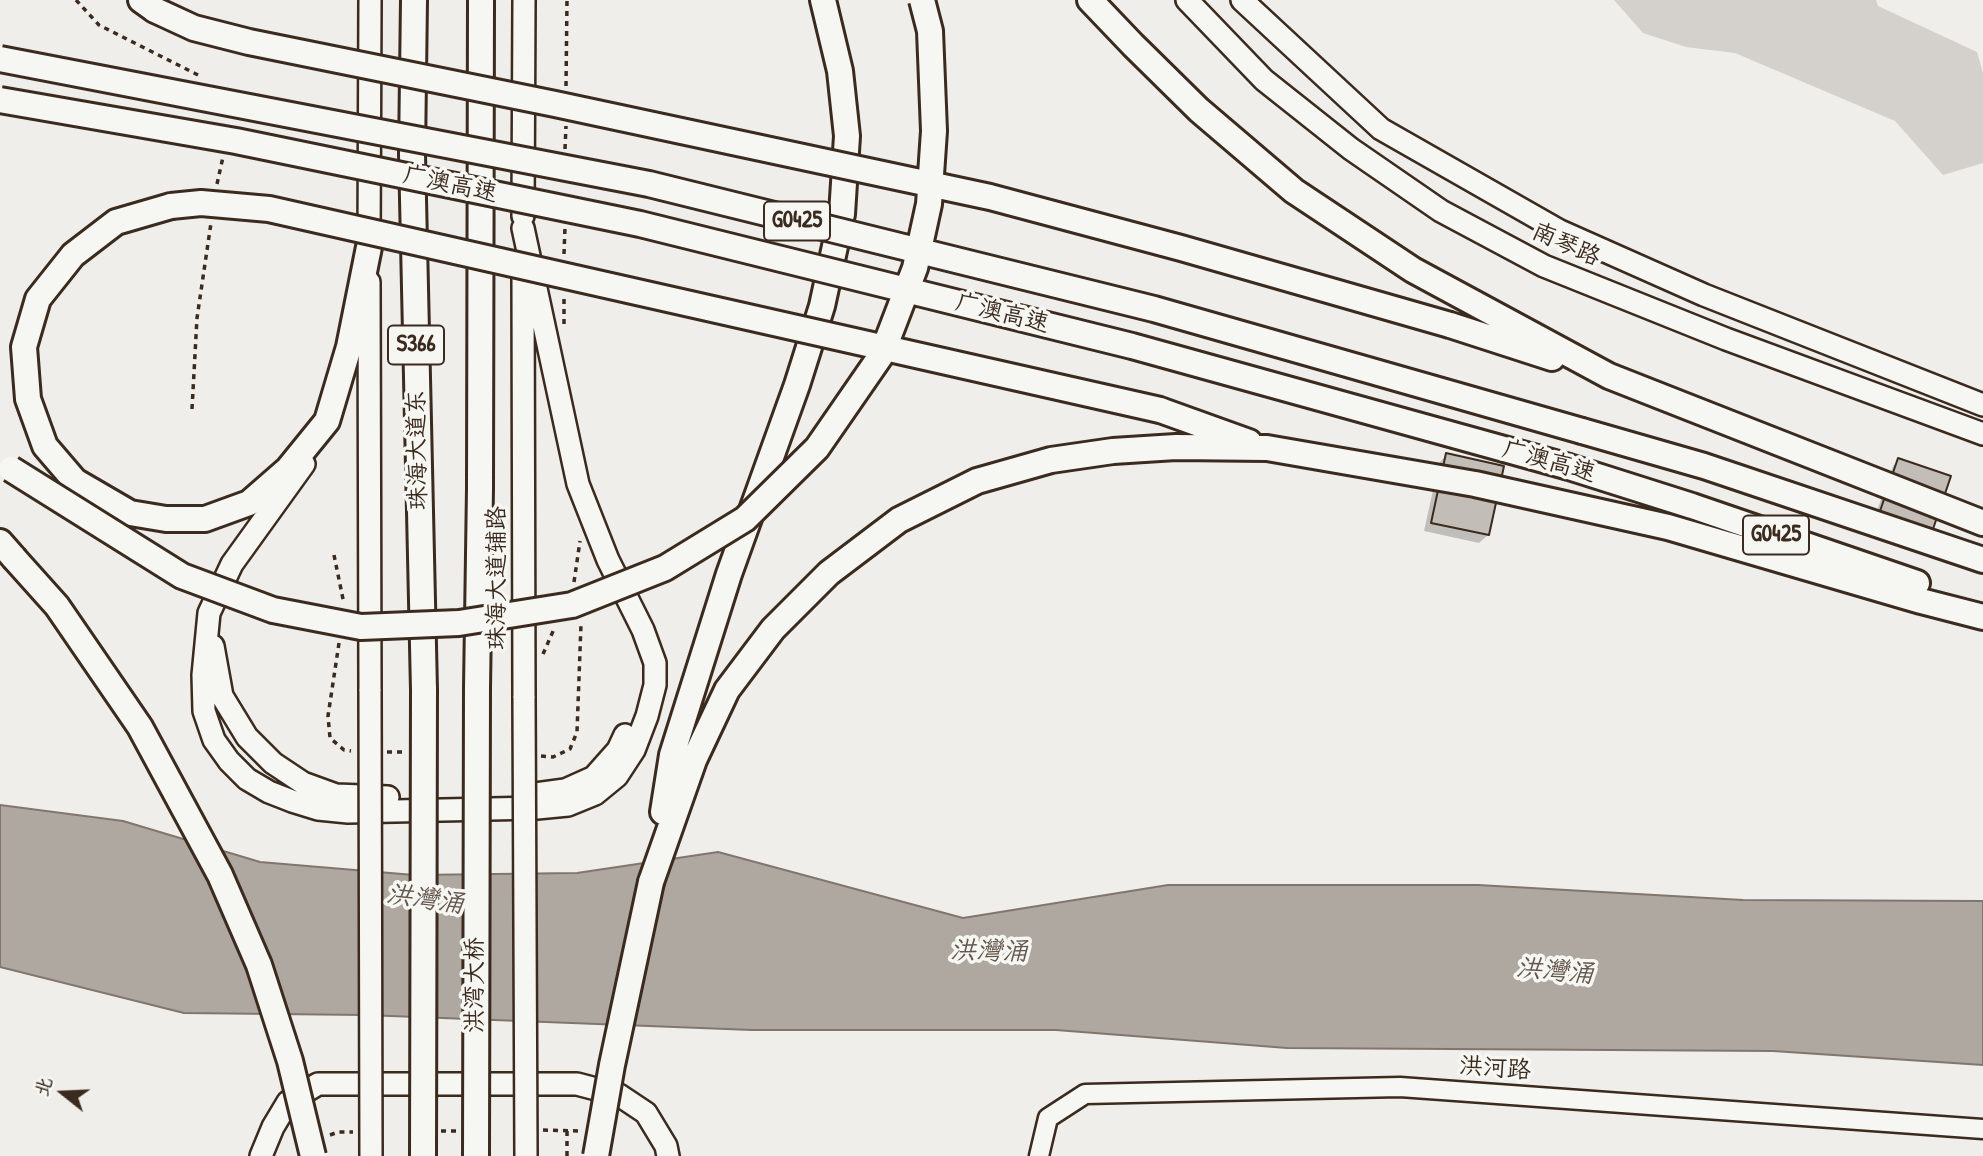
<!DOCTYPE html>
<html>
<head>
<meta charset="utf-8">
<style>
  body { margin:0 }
  #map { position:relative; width:1983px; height:1156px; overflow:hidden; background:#efeeea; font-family:"Patrick Hand","LXGW WenKai TC",sans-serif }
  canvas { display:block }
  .north { position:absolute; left:28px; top:1058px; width:70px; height:70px; -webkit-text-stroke:5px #f6f6f2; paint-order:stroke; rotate:288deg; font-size:19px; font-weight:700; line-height:28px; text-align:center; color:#3b2a1e }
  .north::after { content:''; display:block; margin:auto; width:24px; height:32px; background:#3b2a1e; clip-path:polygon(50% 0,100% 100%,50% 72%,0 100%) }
</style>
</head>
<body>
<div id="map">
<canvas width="1983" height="1156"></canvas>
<div class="north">北</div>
</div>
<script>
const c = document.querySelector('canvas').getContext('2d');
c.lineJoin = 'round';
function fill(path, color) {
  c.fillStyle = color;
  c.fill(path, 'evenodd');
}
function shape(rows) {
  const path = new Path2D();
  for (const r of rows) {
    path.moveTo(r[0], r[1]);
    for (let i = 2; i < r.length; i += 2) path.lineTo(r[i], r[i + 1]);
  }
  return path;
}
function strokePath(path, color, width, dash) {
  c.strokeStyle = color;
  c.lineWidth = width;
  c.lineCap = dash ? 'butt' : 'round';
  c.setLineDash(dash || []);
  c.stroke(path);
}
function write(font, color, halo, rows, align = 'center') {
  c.font = font + ' "Patrick Hand","LXGW WenKai TC",sans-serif';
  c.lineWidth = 7;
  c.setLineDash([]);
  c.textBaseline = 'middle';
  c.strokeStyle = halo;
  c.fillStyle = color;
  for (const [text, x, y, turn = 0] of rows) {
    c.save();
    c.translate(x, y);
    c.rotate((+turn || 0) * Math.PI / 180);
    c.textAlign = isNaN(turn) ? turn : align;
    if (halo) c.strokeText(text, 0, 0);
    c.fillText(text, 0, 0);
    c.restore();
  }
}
fill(shape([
  [1614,0,1876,0,1878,6,1977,52,1983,73,1983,163,1943,175,1895,121,1735,53,1686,47,1643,33]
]), '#d4d1cc');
const water = shape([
  [0,805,123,821,260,862,414,875,577,873,718,852,963,918,1168,885,1478,885,1743,900,1983,901,1983,1065,1773,1051,1287,1048,1056,1030,752,1030,365,1015,184,1013,0,967,0,805]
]);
fill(water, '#afa8a1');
strokePath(water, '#81766d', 2);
fill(shape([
  [1447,455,1488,535,1479,543,1424,531,1439,463],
  [1899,460,1949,477,1874,519,1893,466]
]), '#0003');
const building = shape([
  [1446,453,1504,466,1489,535,1431,523,1446,453],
  [1898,458,1951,476,1932,532,1879,514,1898,458]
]);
fill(building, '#c2bdb7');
strokePath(building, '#3b2a1e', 2);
const minor = shape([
  [1039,1156,1048,1118,1085,1094,1400,1087,1983,1129]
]);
const major = shape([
  [1187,0,1264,80,1351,149,1441,211,1544,266,1726,339,1983,434],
  [1242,0,1381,129,1560,231,1704,295,1983,405],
  [523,216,524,0],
  [369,246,370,0],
  [523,273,524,698],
  [369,282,370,691],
  [304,464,232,564,209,613,203,675,204,711,214,740,229,761,247,779,269,792,292,801,318,809,348,812,537,808,568,805,595,794,617,776,634,750,647,716,655,685,655,663,643,630,608,560,578,484,523,228],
  [213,646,222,696,247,737,273,763,303,783,336,795,388,797],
  [528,795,565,790,594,777,618,750,625,735],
  [261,1156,273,1127,288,1102,318,1084,577,1084,619,1095,646,1113,666,1146,668,1156]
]);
const highway = shape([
  [141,0,155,10],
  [414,0,412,154,424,690],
  [1090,0,1133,45,1199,110,1294,191,1413,270,1609,376,1983,523],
  [171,206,116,222,73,255,38,299,24,347,28,399,45,446,75,481,130,513,166,519,205,519,249,503,288,469,327,421,349,347,369,247],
  [1450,325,1552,358],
  [1160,410,1249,442],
  [1582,431,1704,466,1983,560],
  [1569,467,1692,506,1917,583],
  [0,542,14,558],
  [477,688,480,488,481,0],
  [663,812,672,755,729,574,797,385,822,306,842,214,847,136,840,71,823,0],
  [651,882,694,760,727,690,773,629,829,573,899,520,977,481,1051,460,1113,451,1176,447,1267,448,1475,484,1668,527,1921,601,1983,617]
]);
strokePath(minor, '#3b2a1e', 23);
strokePath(major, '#3b2a1e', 26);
strokePath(highway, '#3b2a1e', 30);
strokePath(shape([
  [76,0,99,25,198,75],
  [566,86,567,0],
  [565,149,566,126],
  [217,184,223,157],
  [564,254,565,227],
  [564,324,564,297],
  [192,409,197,318,211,223],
  [334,555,344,604],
  [574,582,580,541],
  [339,643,328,716,330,738,344,750,351,751],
  [543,654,554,629],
  [387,752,404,752],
  [541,756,553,757,570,749,577,732,581,624],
  [543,1130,580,1131],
  [441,1131,458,1131],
  [330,1135,338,1132,353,1132],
  [567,1156,567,1130]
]), '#3b2a1e', 3.5, [5, 5]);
strokePath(minor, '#f6f6f2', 18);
strokePath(major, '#f6f6f2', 21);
strokePath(highway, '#f6f6f2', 24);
const majorBridge = shape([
  [370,691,371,1156],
  [524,698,526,1156]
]);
const highwayBridge = shape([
  [155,10,194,28,249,42,555,104,990,197,1181,248,1450,325],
  [0,59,649,184,1154,309,1582,431],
  [0,100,236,141,640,224,1132,346,1569,467],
  [171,206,201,203,269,209,1160,410],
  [11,469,182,576,273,610,361,627,459,623,572,605,665,568,745,519,817,448,882,354,915,268,929,204,934,131,930,31,922,0],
  [14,558,57,606,140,727,220,875,259,965,290,1061,313,1156],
  [423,1156,424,690],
  [476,1156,477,688],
  [596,1156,612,1065,651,882]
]);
strokePath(majorBridge, '#3b2a1e', 26, []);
strokePath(highwayBridge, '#3b2a1e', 30, []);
strokePath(majorBridge, '#f6f6f2', 21);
strokePath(highwayBridge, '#f6f6f2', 24);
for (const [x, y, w] of [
  [797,221,66],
  [416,345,56],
  [1776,535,66]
]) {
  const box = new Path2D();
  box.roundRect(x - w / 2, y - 19.5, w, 39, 5);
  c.fillStyle = '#f6f6f2';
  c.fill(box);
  strokePath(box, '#3b2a1e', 2);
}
write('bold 23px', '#3b2a1e', null, [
  ["G0425",797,221],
  ["S366",416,345],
  ["G0425",1776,535]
]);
write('24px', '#3b2a1e', '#f6f6f2', [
  ["广澳高速",450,185,12],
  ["南琴路",1566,245,24],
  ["广澳高速",1002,314,14],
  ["珠海大道东",418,450,-91],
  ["广澳高速",1549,462,16],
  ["珠海大道辅路",498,578,-90],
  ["洪湾大桥",476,985,-90],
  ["洪河路",1495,1069,4]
]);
write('italic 26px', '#64564c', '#f6f6f2', [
  ["洪灣涌",425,900,8],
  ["洪灣涌",989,952,1],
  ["洪灣涌",1555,972,5]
]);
</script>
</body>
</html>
